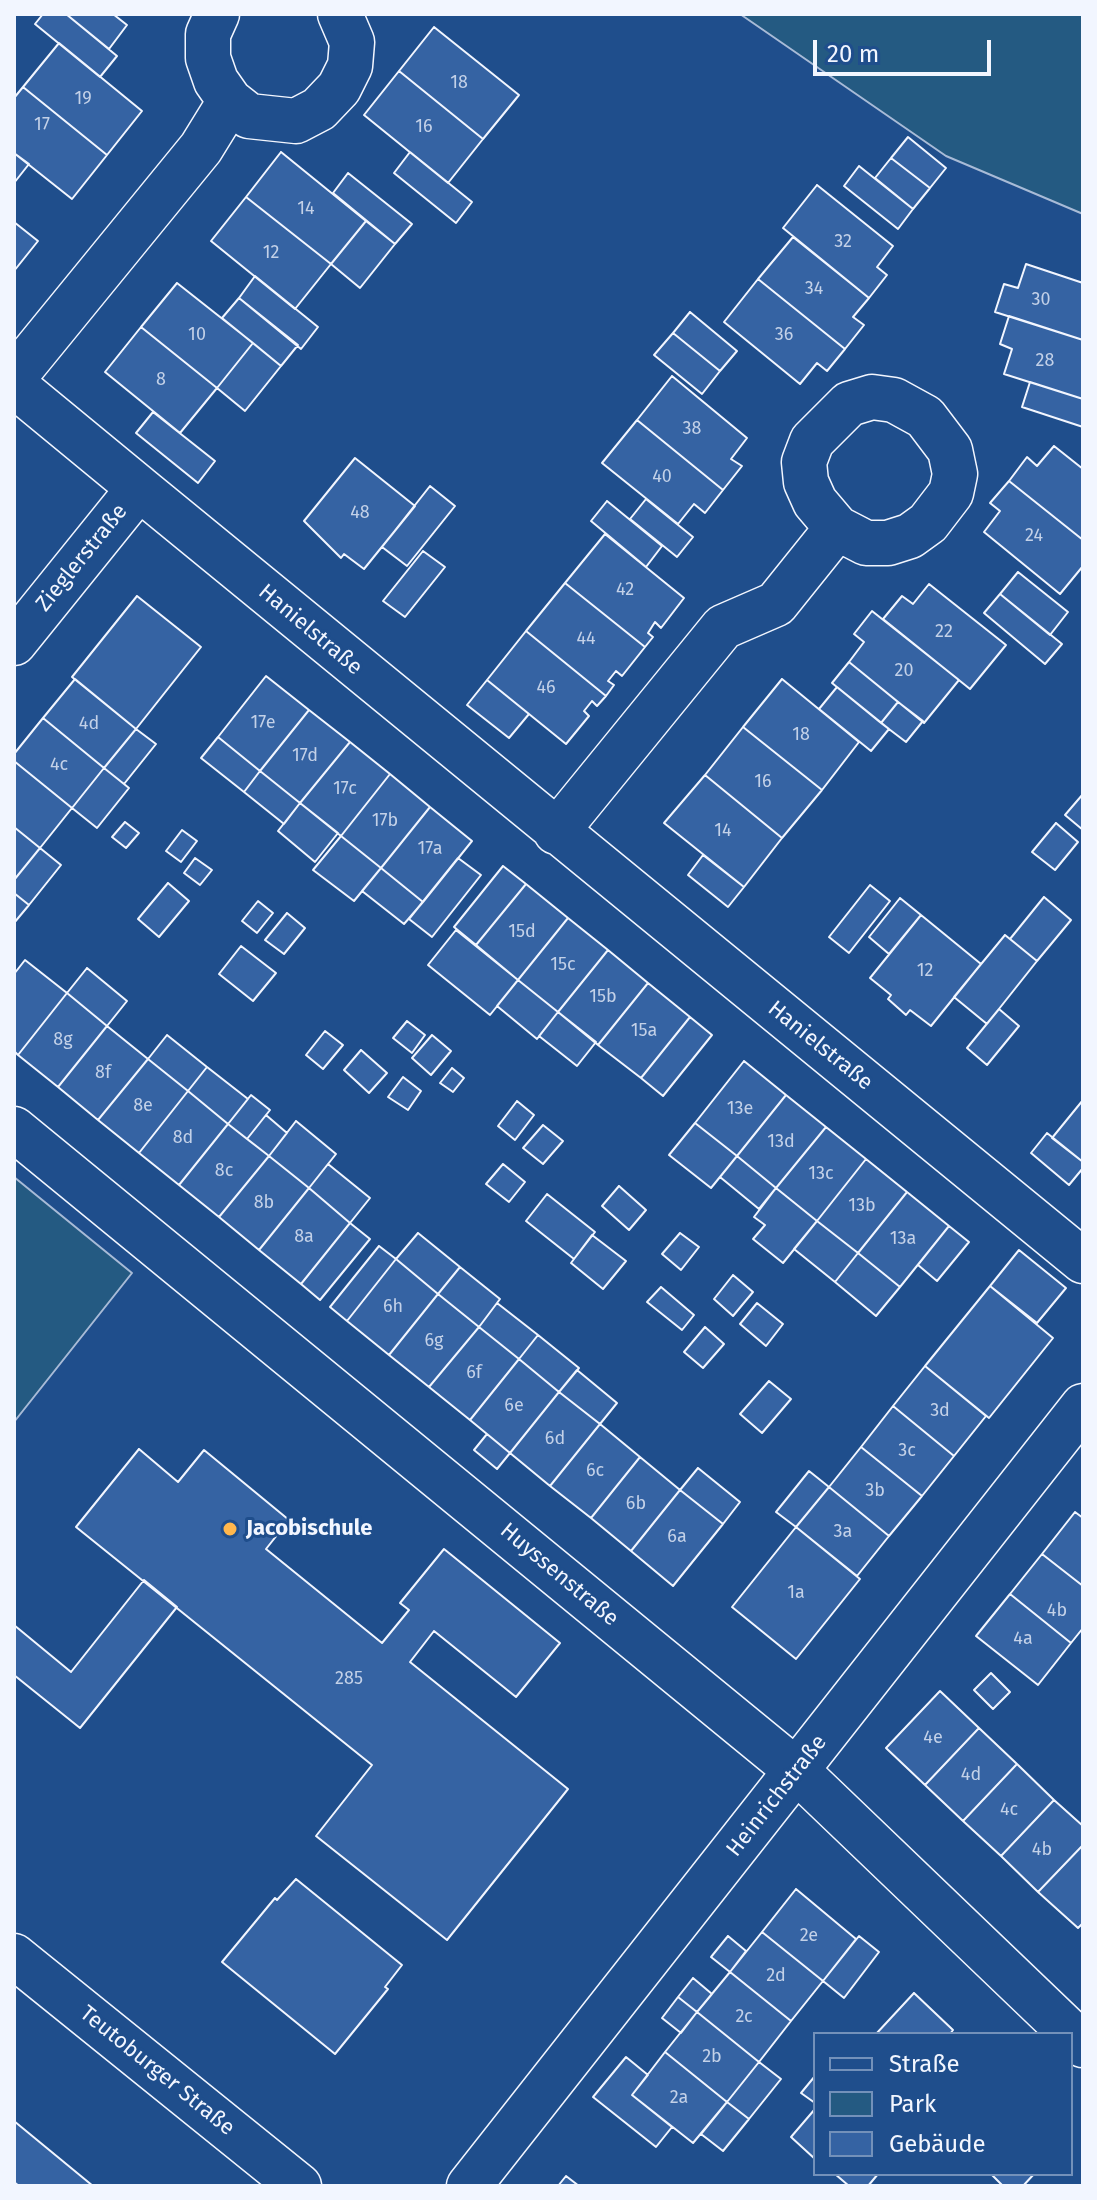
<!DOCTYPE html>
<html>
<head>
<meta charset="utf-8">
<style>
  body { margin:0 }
  #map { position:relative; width:1097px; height:2200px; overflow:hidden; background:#1f4e8c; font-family:"Fira Sans",sans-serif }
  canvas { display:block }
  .frame { position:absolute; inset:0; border:16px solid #f2f6ff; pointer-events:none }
  .legend { position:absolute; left:813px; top:2032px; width:260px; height:144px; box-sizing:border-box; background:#1f4e8c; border:2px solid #7391ba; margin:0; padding:10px 14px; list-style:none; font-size:24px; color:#f2f6ff }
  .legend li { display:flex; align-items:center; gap:16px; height:40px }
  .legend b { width:40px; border:2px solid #7391ba }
  .scale { position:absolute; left:813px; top:40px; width:178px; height:36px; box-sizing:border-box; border:4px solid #f2f6ff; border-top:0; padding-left:10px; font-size:24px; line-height:28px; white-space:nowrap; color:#f2f6ff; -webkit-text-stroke:6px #1f4e8c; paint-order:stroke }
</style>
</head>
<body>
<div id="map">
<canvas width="1097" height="2200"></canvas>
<div class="frame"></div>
<ul class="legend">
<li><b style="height:10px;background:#1f4e8c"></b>Straße</li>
<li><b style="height:22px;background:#245a82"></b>Park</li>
<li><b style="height:22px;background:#3563a3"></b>Gebäude</li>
</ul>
<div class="scale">20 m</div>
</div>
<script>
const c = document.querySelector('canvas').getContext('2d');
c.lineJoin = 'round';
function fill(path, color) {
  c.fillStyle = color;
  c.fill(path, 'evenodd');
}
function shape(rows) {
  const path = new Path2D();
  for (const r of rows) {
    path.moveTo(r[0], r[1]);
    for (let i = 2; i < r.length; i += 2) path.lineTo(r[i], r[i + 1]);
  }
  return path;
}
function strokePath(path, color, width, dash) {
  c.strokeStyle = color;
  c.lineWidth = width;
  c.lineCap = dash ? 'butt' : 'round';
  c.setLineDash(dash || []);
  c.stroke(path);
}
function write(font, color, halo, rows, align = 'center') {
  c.font = font + ' "Fira Sans",sans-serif';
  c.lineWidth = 6;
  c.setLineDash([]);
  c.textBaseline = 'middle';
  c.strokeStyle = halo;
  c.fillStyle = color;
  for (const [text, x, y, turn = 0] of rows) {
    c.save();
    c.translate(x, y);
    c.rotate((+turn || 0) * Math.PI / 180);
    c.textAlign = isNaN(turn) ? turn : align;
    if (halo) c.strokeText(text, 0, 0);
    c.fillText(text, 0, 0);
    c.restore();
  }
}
const green = shape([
  [740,14,1083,14,1083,214,946,156,740,14],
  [14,1177,132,1273,14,1422,14,1177]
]);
fill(green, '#245a82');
strokePath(green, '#a8bbd7', 2);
const building = shape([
  [43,14,66,14,117,56,100,77,35,24,43,14],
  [66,14,113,14,127,25,109,49,66,14],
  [434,27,519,95,483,139,399,71,434,27],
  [59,43,142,111,107,155,23,87,59,43],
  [399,71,483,139,448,183,364,115,399,71],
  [23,87,107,155,72,199,14,153,14,98,23,87],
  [908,137,946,168,930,188,891,158,908,137],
  [281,152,366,221,331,264,246,197,281,152],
  [410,152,472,202,456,223,394,173,410,152],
  [14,153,29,164,14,183,14,153],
  [891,158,930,188,913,209,875,178,891,158],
  [859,166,913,209,898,229,844,186,859,166],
  [348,173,412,224,395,244,333,193,348,173],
  [817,185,893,246,877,267,887,275,869,298,783,228,817,185],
  [246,197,331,264,295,309,211,241,246,197],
  [366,221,395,244,360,288,331,264,366,221],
  [14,222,38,241,14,271,14,222],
  [793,237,869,298,853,317,864,325,845,349,758,279,793,237],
  [1026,264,1083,283,1083,340,995,312,1004,284,1018,288,1026,264],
  [255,276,318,327,301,349,239,298,255,276],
  [758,279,845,349,827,371,817,363,800,384,724,322,758,279],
  [177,283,253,343,217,388,141,327,177,283],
  [239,298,298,345,281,366,222,318,239,298],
  [690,312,737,351,720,371,673,333,690,312],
  [1009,316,1083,340,1083,399,1004,374,1012,349,1000,344,1009,316],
  [141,327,217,388,180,433,105,372,141,327],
  [673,333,720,371,702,394,654,355,673,333],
  [253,343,281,366,245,411,217,388,253,343],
  [672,376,747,438,731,459,742,466,723,490,637,420,672,376],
  [1030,382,1083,399,1083,427,1022,407,1030,382],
  [153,412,215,461,198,483,136,433,153,412],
  [637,420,723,490,705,513,694,504,678,524,602,463,637,420],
  [1054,446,1083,469,1083,540,1009,481,1027,457,1037,466,1054,446],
  [355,458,415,506,364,569,344,554,341,558,304,521,355,458],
  [1009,481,1083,540,1083,566,1060,594,984,532,1000,511,990,503,1009,481],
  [430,486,455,506,407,566,382,547,430,486],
  [646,499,693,537,677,557,630,519,646,499],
  [607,501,662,546,646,567,591,521,607,501],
  [605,534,684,598,661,628,655,622,648,633,653,637,645,647,565,583,605,534],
  [423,551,445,567,405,617,383,601,423,551],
  [1018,572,1068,612,1050,635,1000,594,1018,572],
  [565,583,645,647,622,676,616,671,608,681,614,685,606,696,526,631,565,583],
  [929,584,1006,645,970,689,883,619,902,596,913,604,929,584],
  [1000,594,1062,644,1045,664,984,613,1000,594],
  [137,596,201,647,136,729,72,677,137,596],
  [872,611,959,680,924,723,849,662,864,642,854,634,872,611],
  [526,631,606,696,597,706,592,701,584,711,589,716,566,744,487,680,526,631],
  [849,662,898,702,881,723,832,683,849,662],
  [266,676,309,710,260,771,218,737,266,676],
  [75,679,136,729,104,768,43,718,75,679],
  [782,679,859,742,822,790,743,727,782,679],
  [487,680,529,714,509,738,467,705,487,680],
  [837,687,889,729,871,751,819,709,837,687],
  [898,702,923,721,906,742,881,723,898,702],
  [309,710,350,742,300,803,260,771,309,710],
  [43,718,104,768,72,808,14,761,14,754,43,718],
  [743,727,822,790,782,838,705,775,743,727],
  [136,729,156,744,124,784,104,768,136,729],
  [218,737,260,771,244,792,201,758,218,737],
  [350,742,390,774,341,836,300,803,350,742],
  [14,761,72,808,40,848,14,827,14,761],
  [104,768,129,788,97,828,72,808,104,768],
  [260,771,300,803,284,824,244,792,260,771],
  [390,774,430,807,381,868,341,836,390,774],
  [705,775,782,838,744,887,664,823,705,775],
  [1083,794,1083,830,1065,815,1083,794],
  [300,803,338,833,315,862,278,831,300,803],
  [430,807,472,841,423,902,381,868,430,807],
  [125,822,139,833,126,848,112,837,125,822],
  [1056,823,1078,842,1055,870,1032,852,1056,823],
  [14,827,40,848,14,880,14,827],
  [182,830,197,841,181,862,166,851,182,830],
  [341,836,381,868,354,901,313,870,341,836],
  [40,848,61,865,29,905,14,893,14,880,40,848],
  [703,855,744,887,728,907,688,875,703,855],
  [195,858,212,870,200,885,184,873,195,858],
  [458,858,481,875,432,937,409,919,458,858],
  [503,866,526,884,476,945,454,927,503,866],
  [381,868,423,902,404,924,362,891,381,868],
  [168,883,189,901,159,937,138,919,168,883],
  [526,884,568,918,518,980,476,945,526,884],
  [870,885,890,901,849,953,829,937,870,885],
  [14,893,29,905,14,923,14,893],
  [1044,897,1071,920,1037,961,1010,939,1044,897],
  [900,898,921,915,889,954,869,937,900,898],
  [258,901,273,913,257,933,242,921,258,901],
  [287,913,305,928,284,954,265,940,287,913],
  [921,915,981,964,931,1026,910,1010,906,1015,888,999,891,995,870,978,921,915],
  [568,918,608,950,558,1012,518,980,568,918],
  [456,930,518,980,490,1015,428,965,456,930],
  [1005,935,1037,961,987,1024,954,997,1005,935],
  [241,946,276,973,253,1001,219,974,241,946],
  [608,950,648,983,598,1045,558,1012,608,950],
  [25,960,67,993,18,1055,14,1051,14,974,25,960],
  [87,968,127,1001,107,1026,67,993,87,968],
  [518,980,558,1012,537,1039,497,1006,518,980],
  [648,983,690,1017,641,1078,598,1045,648,983],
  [67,993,107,1026,58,1087,18,1055,67,993],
  [999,1009,1019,1026,987,1065,967,1048,999,1009],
  [558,1012,596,1042,577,1066,539,1036,558,1012],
  [690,1017,712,1035,663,1096,641,1078,690,1017],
  [407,1021,425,1035,412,1053,393,1038,407,1021],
  [107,1026,148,1059,98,1120,58,1087,107,1026],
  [325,1031,343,1045,323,1069,306,1055,325,1031],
  [167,1035,207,1067,188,1091,148,1059,167,1035],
  [432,1035,451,1051,431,1075,412,1058,432,1035],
  [361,1050,387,1073,369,1093,344,1070,361,1050],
  [148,1059,188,1091,139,1153,98,1120,148,1059],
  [744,1061,786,1095,737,1156,695,1123,744,1061],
  [207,1067,248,1099,228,1124,188,1091,207,1067],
  [452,1068,464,1078,453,1092,440,1083,452,1068],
  [403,1077,421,1091,408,1110,388,1097,403,1077],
  [188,1091,228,1124,179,1185,139,1153,188,1091],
  [251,1095,270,1110,247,1139,228,1124,251,1095],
  [786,1095,826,1127,776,1188,737,1156,786,1095],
  [1083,1100,1083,1162,1052,1138,1083,1100],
  [517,1101,534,1115,515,1140,498,1126,517,1101],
  [266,1115,287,1133,269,1156,247,1139,266,1115],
  [296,1121,336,1154,309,1188,269,1156,296,1121],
  [695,1123,737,1156,711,1188,669,1155,695,1123],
  [228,1124,269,1156,219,1217,179,1185,228,1124],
  [543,1125,563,1141,543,1164,523,1148,543,1125],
  [826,1127,866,1159,817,1221,776,1188,826,1127],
  [1047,1133,1083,1162,1083,1168,1069,1185,1031,1153,1047,1133],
  [269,1156,309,1188,259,1250,219,1217,269,1156],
  [737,1156,776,1188,759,1209,720,1177,737,1156],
  [866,1159,907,1192,858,1253,817,1221,866,1159],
  [328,1164,370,1198,350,1223,309,1188,328,1164],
  [503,1164,525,1182,509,1202,486,1184,503,1164],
  [619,1186,646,1210,629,1230,602,1206,619,1186],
  [309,1188,350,1223,301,1284,259,1250,309,1188],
  [776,1188,817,1221,783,1263,753,1239,765,1225,754,1217,776,1188],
  [907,1192,949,1226,900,1287,858,1253,907,1192],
  [547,1194,595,1232,574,1259,526,1221,547,1194],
  [817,1221,858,1253,835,1282,794,1249,817,1221],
  [350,1223,370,1239,320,1300,301,1284,350,1223],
  [949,1226,969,1242,937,1281,918,1265,949,1226],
  [418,1233,460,1267,438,1294,396,1259,418,1233],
  [680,1233,699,1247,681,1270,662,1254,680,1233],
  [592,1235,626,1261,603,1289,571,1263,592,1235],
  [379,1246,396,1259,347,1321,330,1307,379,1246],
  [1019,1250,1066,1288,1037,1323,990,1286,1019,1250],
  [858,1253,900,1287,876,1316,835,1282,858,1253],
  [396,1259,438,1294,389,1355,347,1321,396,1259],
  [460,1267,500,1299,479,1327,438,1294,460,1267],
  [733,1275,753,1292,733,1316,714,1299,733,1275],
  [990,1286,1053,1338,989,1418,925,1366,990,1286],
  [661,1287,694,1315,682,1330,647,1302,661,1287],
  [438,1294,479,1327,429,1387,389,1355,438,1294],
  [497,1303,538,1335,519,1359,479,1327,497,1303],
  [757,1303,783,1324,766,1346,740,1324,757,1303],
  [479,1327,519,1359,470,1420,429,1387,479,1327],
  [705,1327,724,1344,703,1368,684,1352,705,1327],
  [538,1335,579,1368,559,1392,519,1359,538,1335],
  [519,1359,559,1392,510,1453,470,1420,519,1359],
  [925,1366,986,1416,954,1456,893,1406,925,1366],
  [577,1370,617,1403,600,1424,559,1392,577,1370],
  [769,1381,791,1399,762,1433,740,1414,769,1381],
  [559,1392,600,1424,550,1486,510,1453,559,1392],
  [893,1406,954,1456,922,1496,861,1447,893,1406],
  [600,1424,640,1457,591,1518,550,1486,600,1424],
  [487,1434,510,1453,497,1469,474,1450,487,1434],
  [861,1447,922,1496,889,1536,829,1487,861,1447],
  [139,1449,178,1482,204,1450,289,1520,266,1549,382,1643,409,1610,400,1603,444,1549,560,1643,516,1697,434,1631,410,1662,568,1789,447,1940,316,1836,372,1765,76,1527,139,1449],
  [640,1457,680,1490,631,1551,591,1518,640,1457],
  [698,1468,740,1502,723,1524,680,1490,698,1468],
  [809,1471,829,1487,796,1527,776,1512,809,1471],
  [829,1487,889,1536,857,1576,796,1527,829,1487],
  [680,1490,723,1524,673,1586,631,1551,680,1490],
  [1075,1512,1083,1518,1083,1586,1042,1554,1075,1512],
  [796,1527,860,1579,796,1659,732,1607,796,1527],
  [1042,1554,1083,1586,1083,1628,1071,1643,1010,1594,1042,1554],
  [144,1580,177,1607,80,1728,14,1675,14,1625,71,1672,144,1580],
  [1010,1594,1071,1643,1038,1685,976,1636,1010,1594],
  [991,1673,1010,1692,993,1709,974,1690,991,1673],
  [940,1691,979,1728,925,1785,886,1748,940,1691],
  [979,1728,1017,1764,963,1821,925,1785,979,1728],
  [1017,1764,1054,1800,1001,1856,963,1821,1017,1764],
  [1054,1800,1083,1826,1083,1845,1038,1892,1001,1856,1054,1800],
  [1083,1845,1083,1923,1078,1928,1038,1892,1083,1845],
  [296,1879,402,1965,385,1987,388,1989,335,2054,222,1962,275,1898,277,1900,296,1879],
  [796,1889,856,1939,823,1981,762,1932,796,1889],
  [762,1932,823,1981,791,2021,730,1972,762,1932],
  [728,1936,746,1951,730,1972,711,1957,728,1936],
  [859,1936,879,1952,844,1998,823,1981,859,1936],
  [730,1972,791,2021,759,2062,697,2012,730,1972],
  [693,1978,712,1994,697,2012,678,1997,693,1978],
  [914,1993,953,2030,950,2034,876,2034,914,1993],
  [678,1997,697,2012,681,2033,662,2018,678,1997],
  [697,2012,759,2062,727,2102,665,2052,697,2012],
  [665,2052,727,2102,693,2143,632,2095,665,2052],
  [626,2057,648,2075,632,2095,672,2127,656,2147,593,2097,626,2057],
  [759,2062,781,2079,749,2119,727,2102,759,2062],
  [815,2076,815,2103,801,2093,815,2076],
  [727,2102,749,2119,723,2151,701,2134,727,2102],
  [815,2109,815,2159,791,2137,815,2109],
  [14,2121,93,2186,19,2186,14,2182,14,2121],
  [835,2174,878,2174,868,2186,849,2186,835,2174],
  [991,2174,1034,2174,1023,2186,1003,2186,991,2174],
  [566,2176,579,2186,558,2186,566,2176]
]);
fill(building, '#3563a3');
strokePath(building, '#f2f6ff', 2);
const minor = shape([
  [217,14,208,34,208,58,216,81,230,101,249,116,296,121,319,109,339,88,350,66,352,42,340,14],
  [14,377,201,148,230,101],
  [14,385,139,488,14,643],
  [139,488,1083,1261],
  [556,832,723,627,776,604,837,528,866,543,888,543,910,536,928,523,951,493,955,474,950,450,925,417,894,400,872,397,849,404,812,441,804,462,806,482,815,502,837,528],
  [14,1129,797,1771,1083,2045],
  [469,2186,1083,1406]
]);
const major = shape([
  [14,1956,299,2186]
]);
strokePath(minor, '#f2f6ff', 47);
strokePath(major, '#f2f6ff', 47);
strokePath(minor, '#1f4e8c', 44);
strokePath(major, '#1f4e8c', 44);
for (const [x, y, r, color] of [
  [230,1529,8,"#ffb74d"]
]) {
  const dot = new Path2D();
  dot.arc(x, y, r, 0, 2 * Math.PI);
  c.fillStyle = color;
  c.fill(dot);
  strokePath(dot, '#1f4e8c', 3);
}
write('18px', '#c3d1e8', null, [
  ["18",459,83],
  ["19",83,99],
  ["17",42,125],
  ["16",424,127],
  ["14",306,209],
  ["32",843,242],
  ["12",271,253],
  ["34",814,289],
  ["30",1041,300],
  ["10",197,335],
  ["36",784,335],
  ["28",1045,361],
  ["8",161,380],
  ["38",692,429],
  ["40",662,477],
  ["48",360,513],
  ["24",1034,536],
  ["42",625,590],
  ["22",944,632],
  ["44",586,639],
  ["20",904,671],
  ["46",546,688],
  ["17e",263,723],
  ["4d",89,724],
  ["18",801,735],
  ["17d",305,756],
  ["4c",59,765],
  ["16",763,782],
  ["17c",345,789],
  ["17b",385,821],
  ["14",723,831],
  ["17a",430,849],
  ["15d",522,932],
  ["15c",563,965],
  ["12",925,971],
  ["15b",603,997],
  ["15a",644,1031],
  ["8g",63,1040],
  ["8f",103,1073],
  ["8e",143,1106],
  ["13e",740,1109],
  ["8d",183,1138],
  ["13d",781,1142],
  ["8c",224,1171],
  ["13c",821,1174],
  ["8b",264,1203],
  ["13b",862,1206],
  ["8a",304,1237],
  ["13a",903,1239],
  ["6h",393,1307],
  ["6g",434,1341],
  ["6f",474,1373],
  ["6e",514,1406],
  ["3d",940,1411],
  ["6d",555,1439],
  ["3c",907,1451],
  ["6c",595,1471],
  ["3b",875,1491],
  ["6b",636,1504],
  ["3a",843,1532],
  ["6a",677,1537],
  ["1a",796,1593],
  ["4b",1057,1611],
  ["4a",1023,1639],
  ["285",349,1679],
  ["4e",933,1738],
  ["4d",971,1775],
  ["4c",1009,1810],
  ["4b",1042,1850],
  ["2e",809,1936],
  ["2d",776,1976],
  ["2c",744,2017],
  ["2b",712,2057],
  ["2a",679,2098]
]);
write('22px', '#f2f6ff', '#1f4e8c', [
  ["Zieglerstraße",82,558,-51],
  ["Hanielstraße",310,630,40],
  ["Hanielstraße",820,1046,39],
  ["Huyssenstraße",559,1575,40],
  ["Heinrichstraße",777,1796,-52],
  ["Teutoburger Straße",157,2071,39]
]);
write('bold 22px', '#f2f6ff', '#1f4e8c', [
  ["Jacobischule",246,1529]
], 'left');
</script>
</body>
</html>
